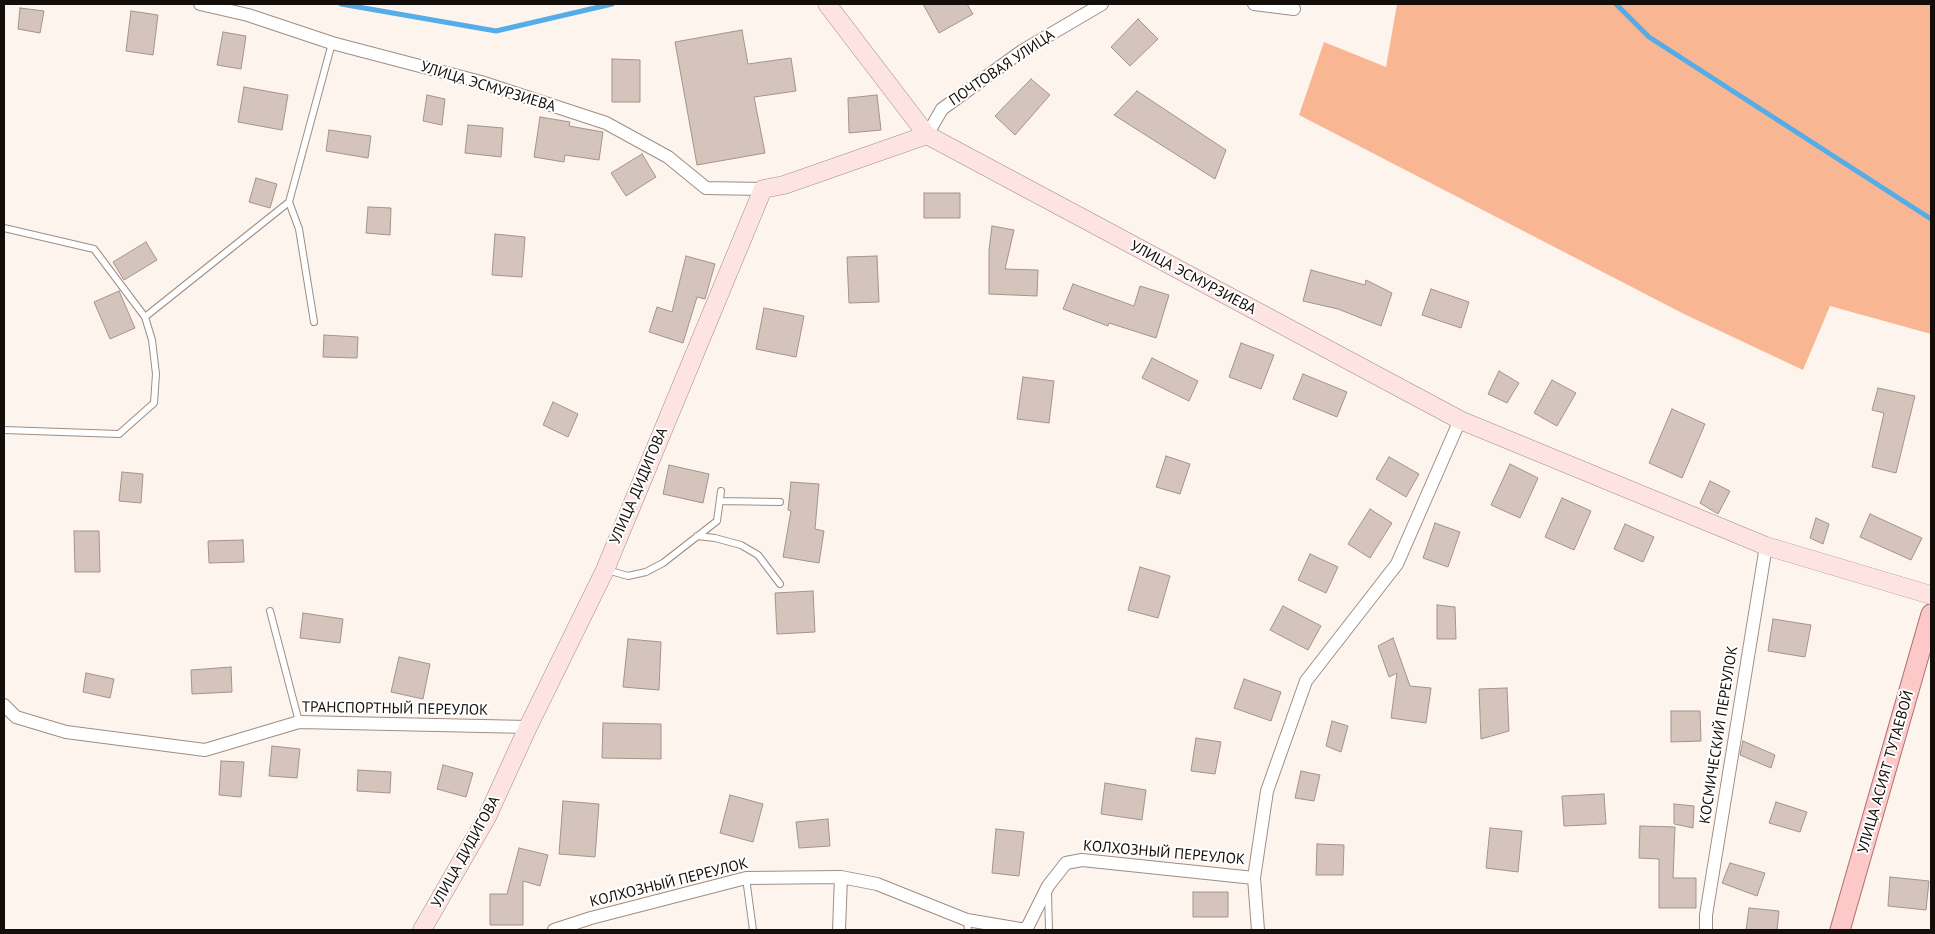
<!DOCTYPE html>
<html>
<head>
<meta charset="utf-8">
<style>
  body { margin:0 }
  #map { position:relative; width:1935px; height:934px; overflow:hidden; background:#fef4ee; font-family:"PT Sans",sans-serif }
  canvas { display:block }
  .frame { position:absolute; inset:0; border:5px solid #140e0b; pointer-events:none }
</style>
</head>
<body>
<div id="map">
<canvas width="1935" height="934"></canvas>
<div class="frame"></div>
</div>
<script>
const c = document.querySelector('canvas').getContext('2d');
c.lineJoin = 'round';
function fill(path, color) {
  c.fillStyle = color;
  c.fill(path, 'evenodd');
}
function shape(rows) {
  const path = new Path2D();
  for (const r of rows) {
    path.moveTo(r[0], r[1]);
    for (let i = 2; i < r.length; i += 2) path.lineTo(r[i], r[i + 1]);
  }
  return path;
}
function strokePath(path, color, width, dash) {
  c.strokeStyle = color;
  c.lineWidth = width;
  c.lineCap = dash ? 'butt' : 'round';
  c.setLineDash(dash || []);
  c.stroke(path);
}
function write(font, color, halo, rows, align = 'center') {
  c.font = font + ' "PT Sans",sans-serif';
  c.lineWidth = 4;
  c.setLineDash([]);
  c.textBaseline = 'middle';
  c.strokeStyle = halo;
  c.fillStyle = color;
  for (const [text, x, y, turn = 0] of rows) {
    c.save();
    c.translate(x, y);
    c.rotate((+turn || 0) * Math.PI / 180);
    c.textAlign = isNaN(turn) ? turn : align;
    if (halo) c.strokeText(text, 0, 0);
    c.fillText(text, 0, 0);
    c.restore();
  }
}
fill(shape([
  [1397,4,1931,4,1931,334,1830,306,1803,370,1684,314,1299,115,1324,42,1386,67]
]), '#f9b693');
strokePath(shape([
  [341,4,496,31,612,4],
  [1616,4,1649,37,1931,219]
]), '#54ace8', 5);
const building = shape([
  [923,4,967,4,973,14,939,33,923,4],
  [20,8,44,11,40,33,18,29,20,8],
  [131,11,158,15,153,55,126,51,131,11],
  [1138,19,1158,39,1130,66,1111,47,1138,19],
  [742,30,748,64,791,58,796,91,754,97,765,153,697,165,675,42,742,30],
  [223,32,246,36,241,69,217,65,223,32],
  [612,59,640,60,640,102,612,102,612,59],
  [1031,79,1050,95,1015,135,995,116,1031,79],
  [244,87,288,95,282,130,238,122,244,87],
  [1137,91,1226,150,1215,179,1114,115,1137,91],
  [427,95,445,99,442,125,423,121,427,95],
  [877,95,881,130,849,133,848,98,877,95],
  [540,117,570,122,569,126,603,132,599,160,565,155,564,162,534,157,540,117],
  [468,125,503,128,501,157,465,153,468,125],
  [329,130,371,136,368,158,326,151,329,130],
  [642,154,656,177,626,196,611,173,642,154],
  [256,178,277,184,270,208,249,202,256,178],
  [924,193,960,193,960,218,924,218,924,193],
  [368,207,391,208,390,235,366,233,368,207],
  [992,226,1014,230,1005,269,1038,270,1037,296,989,294,989,250,992,226],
  [495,234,525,237,522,277,492,275,495,234],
  [146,242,157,260,124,280,113,262,146,242],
  [686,256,715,264,705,299,697,297,683,343,649,332,657,307,672,312,686,256],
  [877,256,879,302,849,303,847,257,877,256],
  [1311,270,1365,285,1366,280,1392,293,1381,326,1338,309,1303,301,1311,270],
  [1073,284,1134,306,1140,286,1169,295,1156,338,1109,323,1108,326,1063,309,1073,284],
  [1431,289,1469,302,1461,328,1422,315,1431,289],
  [119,291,135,328,110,339,94,302,119,291],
  [764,308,804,316,796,357,756,349,764,308],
  [324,335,358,337,357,358,323,357,324,335],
  [1241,343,1274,355,1261,389,1229,377,1241,343],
  [1152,358,1198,381,1189,401,1142,378,1152,358],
  [1499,371,1519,383,1507,403,1488,394,1499,371],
  [1303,374,1347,392,1337,417,1293,399,1303,374],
  [1023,377,1054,381,1049,423,1017,419,1023,377],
  [1552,380,1576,393,1557,426,1534,413,1552,380],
  [1878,388,1915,396,1896,473,1872,467,1884,413,1872,410,1878,388],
  [553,402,578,414,568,437,543,425,553,402],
  [1672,409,1705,424,1682,478,1649,463,1672,409],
  [1166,456,1190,464,1180,494,1156,487,1166,456],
  [1389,457,1419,474,1406,497,1376,479,1389,457],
  [1510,464,1538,478,1520,518,1491,505,1510,464],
  [669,465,709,474,703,503,663,494,669,465],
  [122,472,143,474,141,503,119,501,122,472],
  [1710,481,1730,491,1718,514,1700,503,1710,481],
  [791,482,819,484,815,529,824,531,819,563,783,557,791,511,788,510,791,482],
  [1562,498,1591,511,1574,550,1545,537,1562,498],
  [1370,509,1392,523,1370,558,1348,544,1370,509],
  [1870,514,1922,538,1911,560,1860,537,1870,514],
  [1816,518,1829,524,1823,544,1810,538,1816,518],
  [1435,523,1460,532,1448,567,1423,558,1435,523],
  [1625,524,1654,537,1643,562,1614,549,1625,524],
  [74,531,99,531,100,572,75,572,74,531],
  [243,540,244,562,209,563,208,541,243,540],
  [1310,554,1338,567,1326,593,1298,580,1310,554],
  [1140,567,1170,576,1158,618,1128,610,1140,567],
  [813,591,815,632,777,634,775,593,813,591],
  [1437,605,1455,607,1456,639,1437,639,1437,605],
  [1283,606,1321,626,1308,650,1270,630,1283,606],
  [303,613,343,619,340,643,300,638,303,613],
  [1773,619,1811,625,1805,657,1768,651,1773,619],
  [1393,638,1410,686,1431,688,1426,723,1391,718,1397,673,1389,677,1378,646,1393,638],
  [628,639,661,642,659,690,623,687,628,639],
  [399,657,430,664,423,699,391,692,399,657],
  [231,667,232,692,192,694,191,670,231,667],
  [86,673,114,679,110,698,83,692,86,673],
  [1244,679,1281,692,1271,721,1234,708,1244,679],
  [1507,688,1509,731,1481,739,1479,689,1507,688],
  [1671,711,1700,711,1701,741,1671,742,1671,711],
  [1332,721,1348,726,1341,752,1326,746,1332,721],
  [603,723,661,724,661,759,602,758,603,723],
  [1196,738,1221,742,1215,774,1191,771,1196,738],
  [1743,741,1775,755,1771,768,1740,755,1743,741],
  [272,746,300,749,297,778,269,776,272,746],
  [221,761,244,762,241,797,219,795,221,761],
  [443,765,473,773,466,797,437,789,443,765],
  [358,770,391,772,390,793,357,791,358,770],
  [1301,771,1320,775,1314,801,1295,798,1301,771],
  [1105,783,1146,790,1142,820,1101,814,1105,783],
  [1604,794,1606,824,1564,826,1562,796,1604,794],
  [730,795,763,804,753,842,720,833,730,795],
  [563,801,599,804,595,857,559,854,563,801],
  [1776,802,1807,812,1800,832,1769,823,1776,802],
  [1674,804,1694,806,1693,828,1674,824,1674,804],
  [828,819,830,846,799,848,796,822,828,819],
  [1640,826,1675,827,1673,878,1696,878,1696,908,1659,908,1659,859,1639,858,1640,826],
  [1490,828,1522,831,1518,872,1486,868,1490,828],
  [996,829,1024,832,1019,876,992,873,996,829],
  [1317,844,1344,845,1343,875,1316,875,1317,844],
  [519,848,548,855,540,886,523,881,523,925,490,925,490,894,507,894,519,848],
  [1730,863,1765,873,1757,896,1722,883,1730,863],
  [1890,877,1929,881,1926,910,1888,906,1890,877],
  [1193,892,1228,892,1228,917,1193,917,1193,892],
  [1749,908,1779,911,1777,930,1746,930,1749,908]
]);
fill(building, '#d5c4bc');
strokePath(building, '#a4938c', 1);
const lane = shape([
  [289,202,299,229,314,322],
  [4,228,94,249,145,317],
  [4,430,119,434,154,403,156,374,152,340,145,317,289,202,332,43],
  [720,501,780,502],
  [697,536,715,538,741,545,758,555,780,584],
  [607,570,628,576,646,572,663,563,717,521,721,491],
  [270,611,299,722],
  [746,878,753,930],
  [1048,892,1049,930],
  [967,920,968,930]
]);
const street = shape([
  [200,4,248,15,332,43,481,82,606,123,668,157,706,188,763,189],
  [1254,4,1294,9],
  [927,135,942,109,1022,51,1102,4],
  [4,705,16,717,66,732,205,750,299,722,528,727],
  [554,930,591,918,746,878,841,877,877,884,967,920,1026,930,1048,886,1066,863,1082,860,1254,878],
  [839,930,841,877],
  [1258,930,1254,878,1267,791,1306,681,1397,564,1460,420],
  [1706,930,1706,915,1766,546]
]);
const secondary = shape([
  [827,4,927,135,1460,420,1766,546,1931,595],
  [422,930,487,817,528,727,605,570,763,189,784,185,927,135]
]);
const primary = shape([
  [1840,930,1931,614]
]);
strokePath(lane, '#9d8e86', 8);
strokePath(street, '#9d8e86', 14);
strokePath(secondary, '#9d8e86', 19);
strokePath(primary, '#aa6f6e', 21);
strokePath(lane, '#fff', 6);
strokePath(street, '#fff', 12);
strokePath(secondary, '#fee3e3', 18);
strokePath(primary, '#fdc8c8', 19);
write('15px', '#140e0b', '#fff', [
  ["ПОЧТОВАЯ УЛИЦА",1002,68,-34],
  ["УЛИЦА ЭСМУРЗИЕВА",488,87,17],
  ["УЛИЦА ЭСМУРЗИЕВА",1193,278,28],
  ["УЛИЦА ДИДИГОВА",639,486,-67],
  ["ТРАНСПОРТНЫЙ ПЕРЕУЛОК",395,709,1],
  ["КОСМИЧЕСКИЙ ПЕРЕУЛОК",1719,735,-81],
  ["УЛИЦА АСИЯТ ТУТАЕВОЙ",1886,772,-74],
  ["УЛИЦА ДИДИГОВА",466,852,-61],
  ["КОЛХОЗНЫЙ ПЕРЕУЛОК",1164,853,5],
  ["КОЛХОЗНЫЙ ПЕРЕУЛОК",669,883,-14]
]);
</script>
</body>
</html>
